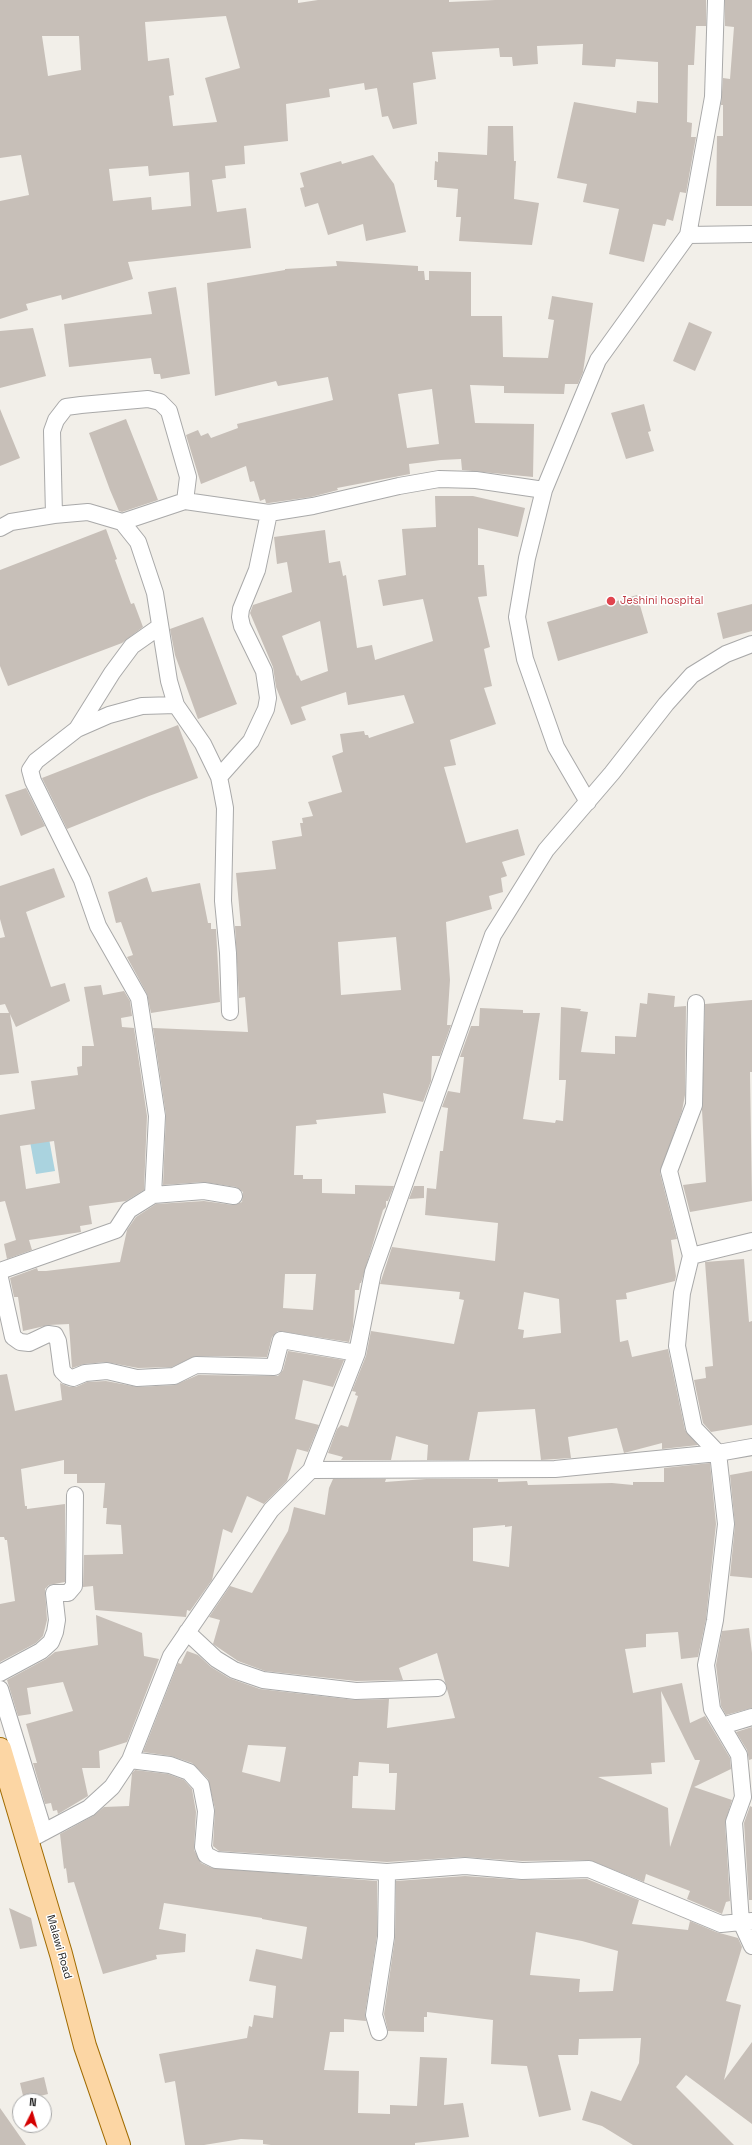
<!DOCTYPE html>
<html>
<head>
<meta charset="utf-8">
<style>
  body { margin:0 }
  #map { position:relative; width:752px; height:2145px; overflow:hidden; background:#f2efe9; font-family:"Space Grotesk",sans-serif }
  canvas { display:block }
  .north { position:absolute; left:12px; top:2093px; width:40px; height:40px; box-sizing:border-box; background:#fff; border:1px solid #a7a7a7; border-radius:50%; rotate:5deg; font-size:11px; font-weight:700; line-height:16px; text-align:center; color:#222 }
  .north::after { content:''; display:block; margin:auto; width:14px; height:18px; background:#d40000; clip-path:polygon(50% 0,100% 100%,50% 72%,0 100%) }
</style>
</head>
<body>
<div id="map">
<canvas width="752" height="2145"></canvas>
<div class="north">N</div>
</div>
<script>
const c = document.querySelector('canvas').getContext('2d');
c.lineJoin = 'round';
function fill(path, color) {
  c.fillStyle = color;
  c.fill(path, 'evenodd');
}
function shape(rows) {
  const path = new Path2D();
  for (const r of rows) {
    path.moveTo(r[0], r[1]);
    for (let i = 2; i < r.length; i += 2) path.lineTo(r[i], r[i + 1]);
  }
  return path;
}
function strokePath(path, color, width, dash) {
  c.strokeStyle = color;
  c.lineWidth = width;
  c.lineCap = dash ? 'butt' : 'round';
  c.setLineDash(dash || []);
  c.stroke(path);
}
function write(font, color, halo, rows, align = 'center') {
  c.font = font + ' "Space Grotesk",sans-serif';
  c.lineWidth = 3;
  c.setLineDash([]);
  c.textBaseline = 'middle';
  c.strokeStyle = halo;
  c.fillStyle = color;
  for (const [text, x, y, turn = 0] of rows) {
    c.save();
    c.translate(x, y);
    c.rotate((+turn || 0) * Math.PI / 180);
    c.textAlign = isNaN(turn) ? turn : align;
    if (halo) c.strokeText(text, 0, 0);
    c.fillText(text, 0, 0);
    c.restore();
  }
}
fill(shape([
  [47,1128,55,1171,36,1174,28,1131]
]), '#aad3df');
fill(shape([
  [0,0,298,0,298,3,318,0,449,0,449,2,495,0,706,0,706,26,696,26,694,65,688,65,687,122,692,123,691,137,696,137,686,193,680,192,673,221,667,219,665,226,653,224,644,262,609,254,619,209,583,202,587,184,557,178,574,102,636,113,637,101,658,103,658,62,616,59,615,67,582,65,583,44,537,46,538,64,513,66,512,57,500,57,499,48,432,52,436,79,413,83,417,124,393,129,388,116,382,117,377,88,365,90,364,83,329,89,330,97,286,104,288,141,244,146,245,164,225,166,226,178,212,180,217,212,246,208,251,248,128,262,133,279,62,300,61,295,26,304,28,310,0,319,0,201,29,195,21,155,0,158],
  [226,16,240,68,205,78,217,122,173,126,169,96,174,95,169,58,148,61,145,22],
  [42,36,79,36,81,70,48,76],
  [148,166,149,176,189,172,191,206,152,210,151,197,113,201,109,169],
  [725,0,752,0,752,206,716,206,717,136,723,136,723,105,721,105,723,78,730,79,734,27,725,26],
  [488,126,513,126,514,161,516,161,514,199,539,203,532,245,459,241,461,217,456,217,458,189,437,187,437,180,434,180,435,161,438,162,438,152,487,155],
  [373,155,394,184,406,232,366,241,363,224,328,235,318,203,305,207,300,188,304,187,300,173,341,161,342,164],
  [336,261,418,266,418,271,424,271,425,280,429,280,429,271,471,272,471,316,502,316,503,357,548,358,554,320,548,319,552,296,593,303,583,372,578,384,565,384,564,394,504,393,504,386,470,385,475,423,534,424,533,477,462,470,461,459,441,460,409,464,410,474,337,488,338,490,311,497,269,503,266,503,265,499,260,501,254,481,250,482,246,466,201,484,186,435,198,430,201,436,208,433,211,438,238,428,237,424,333,400,328,377,278,386,276,381,215,396,207,283,285,270,285,269,337,266],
  [432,389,439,444,407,448,398,394],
  [176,287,190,374,161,379,160,374,154,374,151,358,69,367,64,324,152,314,148,292],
  [689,322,712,332,695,371,673,361],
  [33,328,46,376,0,388,0,331],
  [644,404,651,431,648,432,654,451,626,459,611,413],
  [0,409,20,458,0,466],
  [126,419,158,500,122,512,119,511,110,490,89,433],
  [435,496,473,496,525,508,518,537,478,528,478,565,484,565,487,596,478,597,490,647,484,649,492,686,484,688,496,724,450,740,456,765,444,767,466,843,518,829,525,855,502,862,507,876,501,878,503,892,489,896,492,909,446,922,450,980,447,1025,451,1025,440,1056,432,1056,431,1081,423,1102,383,1093,386,1113,316,1120,317,1124,296,1126,294,1175,303,1175,303,1179,322,1179,322,1193,355,1194,355,1185,394,1186,388,1201,386,1201,386,1207,383,1210,361,1283,360,1283,359,1290,355,1290,353,1326,349,1342,278,1331,272,1337,267,1357,196,1356,172,1367,138,1368,106,1362,84,1364,72,1368,69,1324,49,1325,23,1331,18,1297,14,1297,10,1278,37,1268,38,1271,46,1271,120,1262,127,1230,136,1217,156,1204,204,1201,233,1205,242,1202,243,1192,236,1187,203,1182,163,1185,166,1115,153,1028,248,1032,245,997,239,998,235,926,241,926,236,873,276,869,272,841,302,836,300,823,303,823,302,818,313,816,308,802,342,792,332,756,343,752,340,734,364,731,365,735,368,735,369,738,414,723,404,695,348,705,346,692,301,707,306,720,291,725,276,687,273,667,250,613,253,605,292,592,287,562,277,564,274,537,325,530,329,563,340,561,343,576,346,575,357,648,372,645,375,660,433,641,423,599,383,606,378,580,406,575,402,529,436,527],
  [320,621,328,671,301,681,298,675,297,676,282,636],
  [396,937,401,990,341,995,338,942],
  [285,1274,316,1274,313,1310,283,1308],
  [106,529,117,559,115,560,131,604,134,603,143,627,122,643,8,686,0,666,0,570],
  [637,595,648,633,558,661,547,622],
  [752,604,752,631,723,639,717,613],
  [203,617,237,704,198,719,175,655,170,629],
  [178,725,198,778,149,796,67,829,42,778],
  [26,788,45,826,21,836,5,795],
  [54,868,65,897,26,912,51,987,65,983,70,1001,16,1027,10,1014,19,1073,0,1075,0,1013,9,1013,5,1004,0,1005,0,938,5,937,0,919,0,886],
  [147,877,152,892,200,883,208,923,211,923,211,929,216,929,220,1002,151,1013,147,994,127,957,133,955,121,922,116,923,108,892],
  [101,985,103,995,124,991,130,1001,132,1016,121,1018,122,1027,134,1028,147,1116,144,1190,126,1201,89,1206,92,1224,80,1226,81,1232,29,1240,32,1250,7,1259,4,1244,16,1240,5,1201,0,1202,0,1115,35,1109,31,1081,78,1075,77,1067,82,1066,82,1046,94,1046,84,987],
  [54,1141,60,1183,26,1189,20,1146],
  [648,993,675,996,674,1007,686,1006,685,1095,682,1111,660,1173,677,1239,671,1240,676,1276,675,1281,626,1293,627,1299,616,1300,620,1342,628,1340,632,1357,668,1349,685,1430,698,1445,662,1449,662,1443,624,1453,617,1428,568,1437,571,1458,541,1460,535,1409,478,1412,469,1460,427,1460,428,1445,396,1436,391,1460,341,1460,343,1457,328,1453,337,1429,341,1425,348,1427,358,1396,355,1395,356,1392,352,1391,366,1356,371,1331,454,1344,464,1300,459,1299,460,1292,380,1284,392,1247,495,1261,498,1223,425,1215,427,1188,436,1189,440,1151,443,1151,448,1108,442,1107,448,1091,460,1093,464,1057,460,1057,471,1026,479,1026,480,1008,523,1010,523,1013,540,1013,523,1119,555,1123,556,1120,563,1121,566,1080,559,1080,561,1007,581,1009,580,1011,588,1012,581,1052,615,1054,615,1036,636,1037,640,1003,647,1004],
  [524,1292,559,1299,561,1333,523,1338,524,1330,518,1329],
  [752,1000,752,1072,750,1072,752,1201,690,1212,683,1185,706,1182,702,1110,705,1004],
  [414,1186,424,1186,424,1198,409,1199],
  [744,1259,749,1322,752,1321,752,1425,711,1432,703,1423,694,1380,706,1378,705,1367,713,1366,705,1262],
  [288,1351,344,1360,333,1387,303,1380,295,1419,319,1425,308,1452,297,1449,287,1481,264,1504,247,1496,232,1533,223,1529,212,1580,190,1611,187,1610,186,1617,95,1610,93,1586,83,1587,84,1555,123,1554,121,1525,106,1524,107,1508,103,1508,105,1483,77,1483,77,1474,64,1474,64,1460,21,1469,25,1506,27,1506,27,1509,65,1504,65,1582,49,1585,45,1589,47,1620,43,1636,36,1643,0,1662,0,1604,15,1601,7,1540,5,1540,4,1537,0,1537,0,1375,7,1374,15,1411,62,1400,60,1383,70,1387,76,1387,87,1382,106,1381,138,1387,175,1385,198,1375,278,1376,283,1370],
  [710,1463,716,1524,706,1619,698,1657,681,1659,678,1632,646,1634,646,1647,625,1649,633,1693,682,1683,690,1723,705,1716,730,1758,731,1769,694,1787,732,1800,725,1823,730,1901,726,1902,722,1914,687,1899,690,1891,646,1874,644,1882,589,1860,522,1861,464,1857,387,1862,219,1851,213,1846,215,1809,208,1779,192,1763,171,1756,143,1752,178,1663,181,1664,187,1651,198,1655,211,1667,229,1678,260,1689,355,1700,389,1699,387,1728,455,1718,437,1653,399,1668,403,1680,356,1681,265,1671,238,1661,213,1644,220,1620,209,1617,230,1586,252,1593,288,1531,294,1507,325,1515,329,1488,333,1479,386,1479,385,1482,426,1479,498,1479,498,1482,527,1481,528,1485,612,1483,633,1485,633,1482,664,1482,664,1468],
  [505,1525,505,1527,512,1526,509,1567,473,1561,473,1528],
  [661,1691,695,1760,700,1760,670,1847,668,1808,598,1777,652,1774,651,1763,665,1762],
  [248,1745,286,1747,280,1782,242,1772],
  [359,1762,389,1764,389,1773,397,1773,395,1810,352,1808,353,1776,358,1776],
  [752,1471,752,1578,730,1576,735,1525,730,1475],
  [96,1615,142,1633,144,1656,159,1659,127,1742,99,1751,100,1768,82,1768,88,1796,58,1814,57,1810,53,1811,51,1803,45,1804,33,1763,37,1763,26,1724,73,1711,63,1682,27,1688,31,1714,18,1716,7,1680,46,1659,55,1652,98,1645],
  [749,1628,752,1653,752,1708,726,1715,721,1706,716,1665,722,1631],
  [752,1727,752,1759,749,1760,747,1750,736,1732],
  [135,1770,168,1774,184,1780,192,1789,196,1812,194,1850,201,1863,212,1868,377,1881,377,1936,365,2014,366,2021,344,2019,344,2032,330,2032,324,2070,359,2071,358,2113,390,2114,390,2105,417,2106,420,2057,447,2058,444,2105,463,2103,469,2137,415,2143,415,2145,271,2145,263,2144,263,2140,241,2139,204,2145,185,2145,175,2081,165,2083,159,2054,247,2038,249,2026,252,2027,254,2015,273,2018,276,1986,249,1981,256,1949,302,1959,307,1927,262,1919,262,1918,164,1903,159,1929,186,1934,185,1952,156,1955,157,1959,103,1974,74,1882,68,1883,66,1868,64,1869,60,1834,93,1816,104,1807,129,1806,132,1773],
  [750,1806,752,1807,752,1900,749,1900,744,1823],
  [465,1876,522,1880,587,1879,639,1900,632,1924,688,1930,690,1921,716,1932,738,1938,742,1947,726,2001,741,2005,724,2080,752,2042,752,2124,686,2075,676,2087,734,2145,633,2145,602,2126,582,2120,591,2091,621,2101,639,2063,641,2038,579,2039,578,2055,558,2055,571,2110,539,2117,527,2066,491,2064,493,2020,427,2012,427,2017,424,2017,424,2032,388,2031,384,2014,395,1938,396,1881],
  [536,1932,582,1941,618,1951,613,1991,579,1992,580,1979,530,1975],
  [9,1908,31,1918,37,1946,20,1949],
  [44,2077,48,2094,24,2100,20,2083],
  [0,2108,26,2145,0,2145]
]), '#c7bfb8');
const street = shape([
  [688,235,752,234],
  [54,515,52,431,56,420,66,407,81,405,148,399,160,402,169,411,188,477,185,501],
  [122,522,185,501,269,513,313,506,399,486,439,479,476,480,544,490],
  [0,528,11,522,54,515,88,512,122,522,138,542,155,593,169,681,176,705,203,744,219,777,222,792,225,808,223,901,228,953,230,1012],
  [77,729,112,673,132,646,159,627],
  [219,777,251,741,266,709,268,698,264,671,242,626,240,617,241,609,257,570,269,513],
  [588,802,556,747,525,659,517,617,527,558,544,490,598,360,688,235,713,97,716,0],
  [696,1003,694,1105,669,1171,691,1256,682,1293,677,1346,694,1428,718,1453,726,1524,715,1620,706,1665,712,1709,739,1755,743,1797,734,1822,741,1922,752,1946],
  [153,1195,204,1191,234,1196],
  [691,1256,752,1241],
  [0,1271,116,1230,129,1210,153,1195,157,1116,139,998,98,926,82,880,33,781,30,770,36,761,77,729,109,715,142,706,176,705],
  [0,1278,13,1337,20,1342,29,1343,48,1334,55,1335,58,1341,62,1371,67,1376,73,1378,85,1373,107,1371,137,1378,174,1376,196,1365,274,1367,281,1340,357,1353],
  [311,1470,357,1353,373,1272,493,935,546,850,612,773,666,704,692,675,726,654,752,644],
  [187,1632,216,1659,234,1670,263,1680,356,1691,438,1688],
  [0,1673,41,1651,51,1642,55,1632,57,1620,54,1593,68,1593,74,1586,75,1495],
  [0,1689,44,1832],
  [722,1726,752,1717],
  [130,1760,170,1765,189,1772,201,1785,206,1811,203,1847,206,1855,216,1860,387,1872,465,1866,522,1871,589,1869,721,1924,752,1921],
  [27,1841,89,1808,112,1787,130,1760,171,1656,271,1510,311,1470,555,1469,718,1453,752,1447],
  [379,2032,374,2015,386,1937,387,1872]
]);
const primary = shape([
  [0,1749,61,1954,85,2046,119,2145]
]);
strokePath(street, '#a9a9a9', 18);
strokePath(primary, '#a06b00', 24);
strokePath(street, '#fff', 16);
strokePath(primary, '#fcd6a4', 22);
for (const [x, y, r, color] of [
  [611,601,5,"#e0444e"]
]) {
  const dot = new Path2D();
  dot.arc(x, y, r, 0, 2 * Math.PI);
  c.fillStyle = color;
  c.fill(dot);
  strokePath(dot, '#fff', 1.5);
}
write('11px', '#be3a42', '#fff', [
  ["Jeshini hospital",620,601]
], 'left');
write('11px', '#222', '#fff', [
  ["Malawi Road",59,1947,74]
]);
</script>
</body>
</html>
